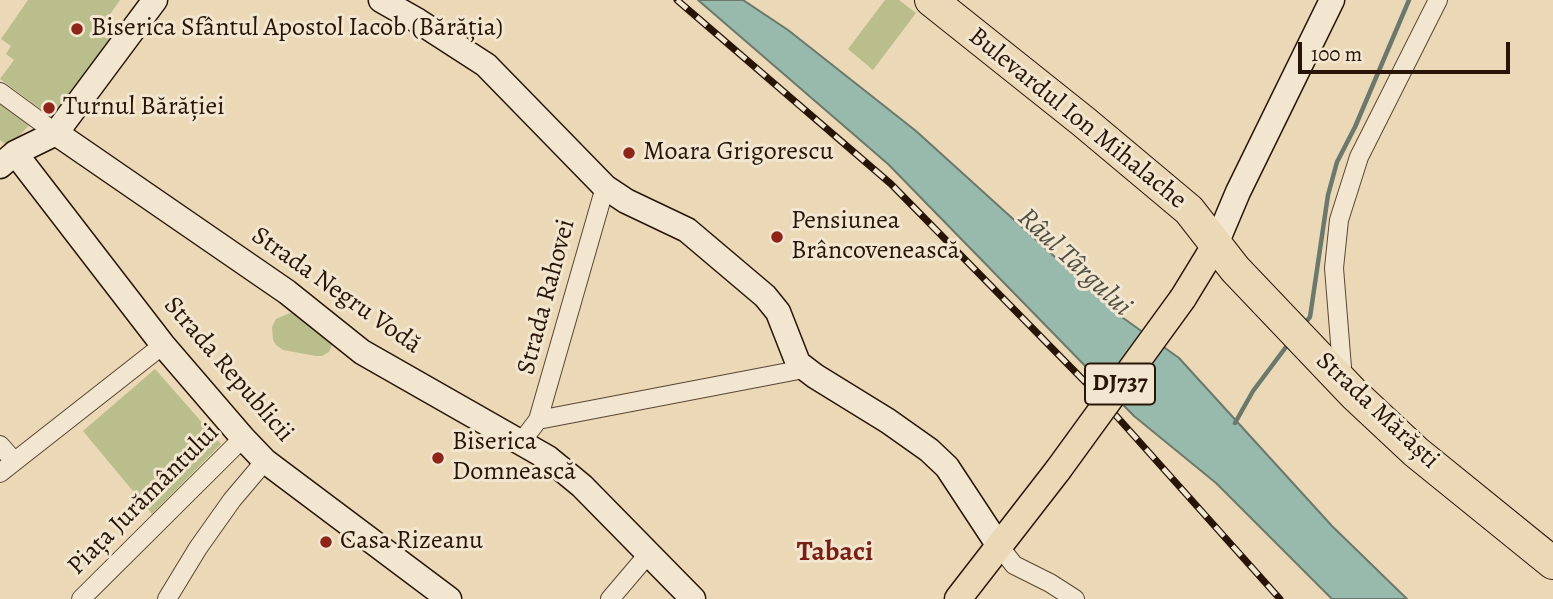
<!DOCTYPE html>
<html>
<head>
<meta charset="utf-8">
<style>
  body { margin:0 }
  #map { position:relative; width:1553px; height:599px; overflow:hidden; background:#ebd8b6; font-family:Alegreya,serif }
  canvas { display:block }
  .scale { position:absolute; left:1298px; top:42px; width:212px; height:32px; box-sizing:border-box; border:4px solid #281507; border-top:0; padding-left:9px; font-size:21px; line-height:24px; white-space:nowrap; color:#281507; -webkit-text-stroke:5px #f2e6d0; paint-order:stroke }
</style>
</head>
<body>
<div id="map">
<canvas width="1553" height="599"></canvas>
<div class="scale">100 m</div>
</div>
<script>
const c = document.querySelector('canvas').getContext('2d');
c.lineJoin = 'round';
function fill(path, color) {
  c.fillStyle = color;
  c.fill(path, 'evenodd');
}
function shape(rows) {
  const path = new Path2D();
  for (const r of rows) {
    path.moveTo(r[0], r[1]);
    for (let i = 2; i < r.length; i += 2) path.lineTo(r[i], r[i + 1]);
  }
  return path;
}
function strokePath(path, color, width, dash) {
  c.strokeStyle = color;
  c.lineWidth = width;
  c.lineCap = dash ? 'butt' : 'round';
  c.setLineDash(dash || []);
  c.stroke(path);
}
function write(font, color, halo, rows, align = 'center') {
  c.font = font + ' Alegreya,serif';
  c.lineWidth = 6;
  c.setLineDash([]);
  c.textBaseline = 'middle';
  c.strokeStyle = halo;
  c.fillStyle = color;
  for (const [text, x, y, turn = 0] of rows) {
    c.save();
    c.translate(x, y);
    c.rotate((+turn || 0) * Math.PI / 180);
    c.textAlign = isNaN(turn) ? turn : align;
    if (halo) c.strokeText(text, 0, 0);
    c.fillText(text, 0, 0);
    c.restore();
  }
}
fill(shape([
  [28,0,120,0,106,20,124,32,65,113,47,100,41,109,0,79,14,60,6,54,11,46,1,39],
  [885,0,899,0,916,13,873,70,848,49],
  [0,95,34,120,9,147,0,140],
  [290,313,298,314,332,340,332,345,329,352,322,356,316,356,283,350,276,345,273,340,272,327,276,319],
  [155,369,221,444,152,514,83,431]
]), '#babe8c');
const water = shape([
  [698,0,743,0,788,30,916,131,1119,315,1179,358,1332,526,1407,599,1332,599,1216,483,1134,416,888,164,698,0]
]);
fill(water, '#98baad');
strokePath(water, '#6b786b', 2);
strokePath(shape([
  [1303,325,1310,317,1328,195,1337,162,1355,127,1409,0],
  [1235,423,1253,391,1289,343]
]), '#6b786b', 4.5);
const street = shape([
  [0,92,56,133],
  [1343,380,1334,268,1339,220,1359,157,1438,0],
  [538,420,605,187],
  [522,441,538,420,804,369],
  [0,445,14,461],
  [0,473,163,345],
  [999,546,1014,565,1050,583,1075,599],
  [81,599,243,438],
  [167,599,198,548,232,500,265,461],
  [610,599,650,552]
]);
const secondary = shape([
  [381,0,418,21,486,65,605,187,626,201,687,230,765,296,778,312,798,363,815,376,888,421,929,450,947,467,999,546],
  [56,133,287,292,362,352,548,458,582,486,693,599],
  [15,153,163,345,243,438,265,461,449,599],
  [0,166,15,153,56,133,155,0],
  [1216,244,1238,192,1332,0]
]);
const primary = shape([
  [1183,298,1216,244],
  [958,599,1058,470]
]);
const highway = shape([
  [931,0,1084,122,1189,210,1235,269,1354,394,1416,452,1553,563]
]);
strokePath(street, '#594633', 20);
strokePath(secondary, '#281507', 27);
strokePath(primary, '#281507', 29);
strokePath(highway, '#281507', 34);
strokePath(street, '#f2e6d0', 18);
strokePath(secondary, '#f2e6d0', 24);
strokePath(primary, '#ebd8b6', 26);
strokePath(highway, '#ebd8b6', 32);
const rail = shape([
  [677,0,891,184,1094,391,1280,599]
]);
strokePath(rail, '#281507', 7);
strokePath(rail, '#f2e6d0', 4.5, [13]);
const primaryBridge = shape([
  [1058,470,1183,298]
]);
strokePath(primaryBridge, '#281507', 29, []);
strokePath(primaryBridge, '#ebd8b6', 26);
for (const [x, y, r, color] of [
  [77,29,7,"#8f2418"],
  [49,108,7,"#8f2418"],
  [629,153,7,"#8f2418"],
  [777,237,7,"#8f2418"],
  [438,458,7,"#8f2418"],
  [326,542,7,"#8f2418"]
]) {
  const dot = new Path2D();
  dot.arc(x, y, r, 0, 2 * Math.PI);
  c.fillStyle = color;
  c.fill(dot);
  strokePath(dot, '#f2e6d0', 2.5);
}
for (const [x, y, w] of [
  [1120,384,70]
]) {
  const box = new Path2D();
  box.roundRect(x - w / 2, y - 20.5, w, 41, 5);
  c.fillStyle = '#f2e6d0';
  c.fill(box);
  strokePath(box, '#281507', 2);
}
write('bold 24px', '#281507', null, [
  ["DJ737",1120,384]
]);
write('26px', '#281507', '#f2e6d0', [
  ["Biserica Sfântul Apostol Iacob (Bărăția)",91,29],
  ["Turnul Bărăției",63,108],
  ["Moara Grigorescu",643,153],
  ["Pensiunea",791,222],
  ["Brâncovenească",791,252],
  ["Biserica",452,443],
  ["Domnească",452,473],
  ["Casa Rizeanu",340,542]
], 'left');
write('26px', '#281507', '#f2e6d0', [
  ["Bulevardul Ion Mihalache",1077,119,39],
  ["Strada Negru Vodă",336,291,35],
  ["Strada Rahovei",547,297,-75],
  ["Strada Republicii",228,370,49],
  ["Strada Mărăști",1377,411,43],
  ["Piața Jurământului",144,500,-45]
]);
write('italic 28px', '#4f4f41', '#f2e6d0', [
  ["Râul Târgului",1074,263,43]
]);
write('bold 28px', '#7a1f14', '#f2e6d0', [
  ["Tabaci",835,553]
]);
</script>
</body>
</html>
